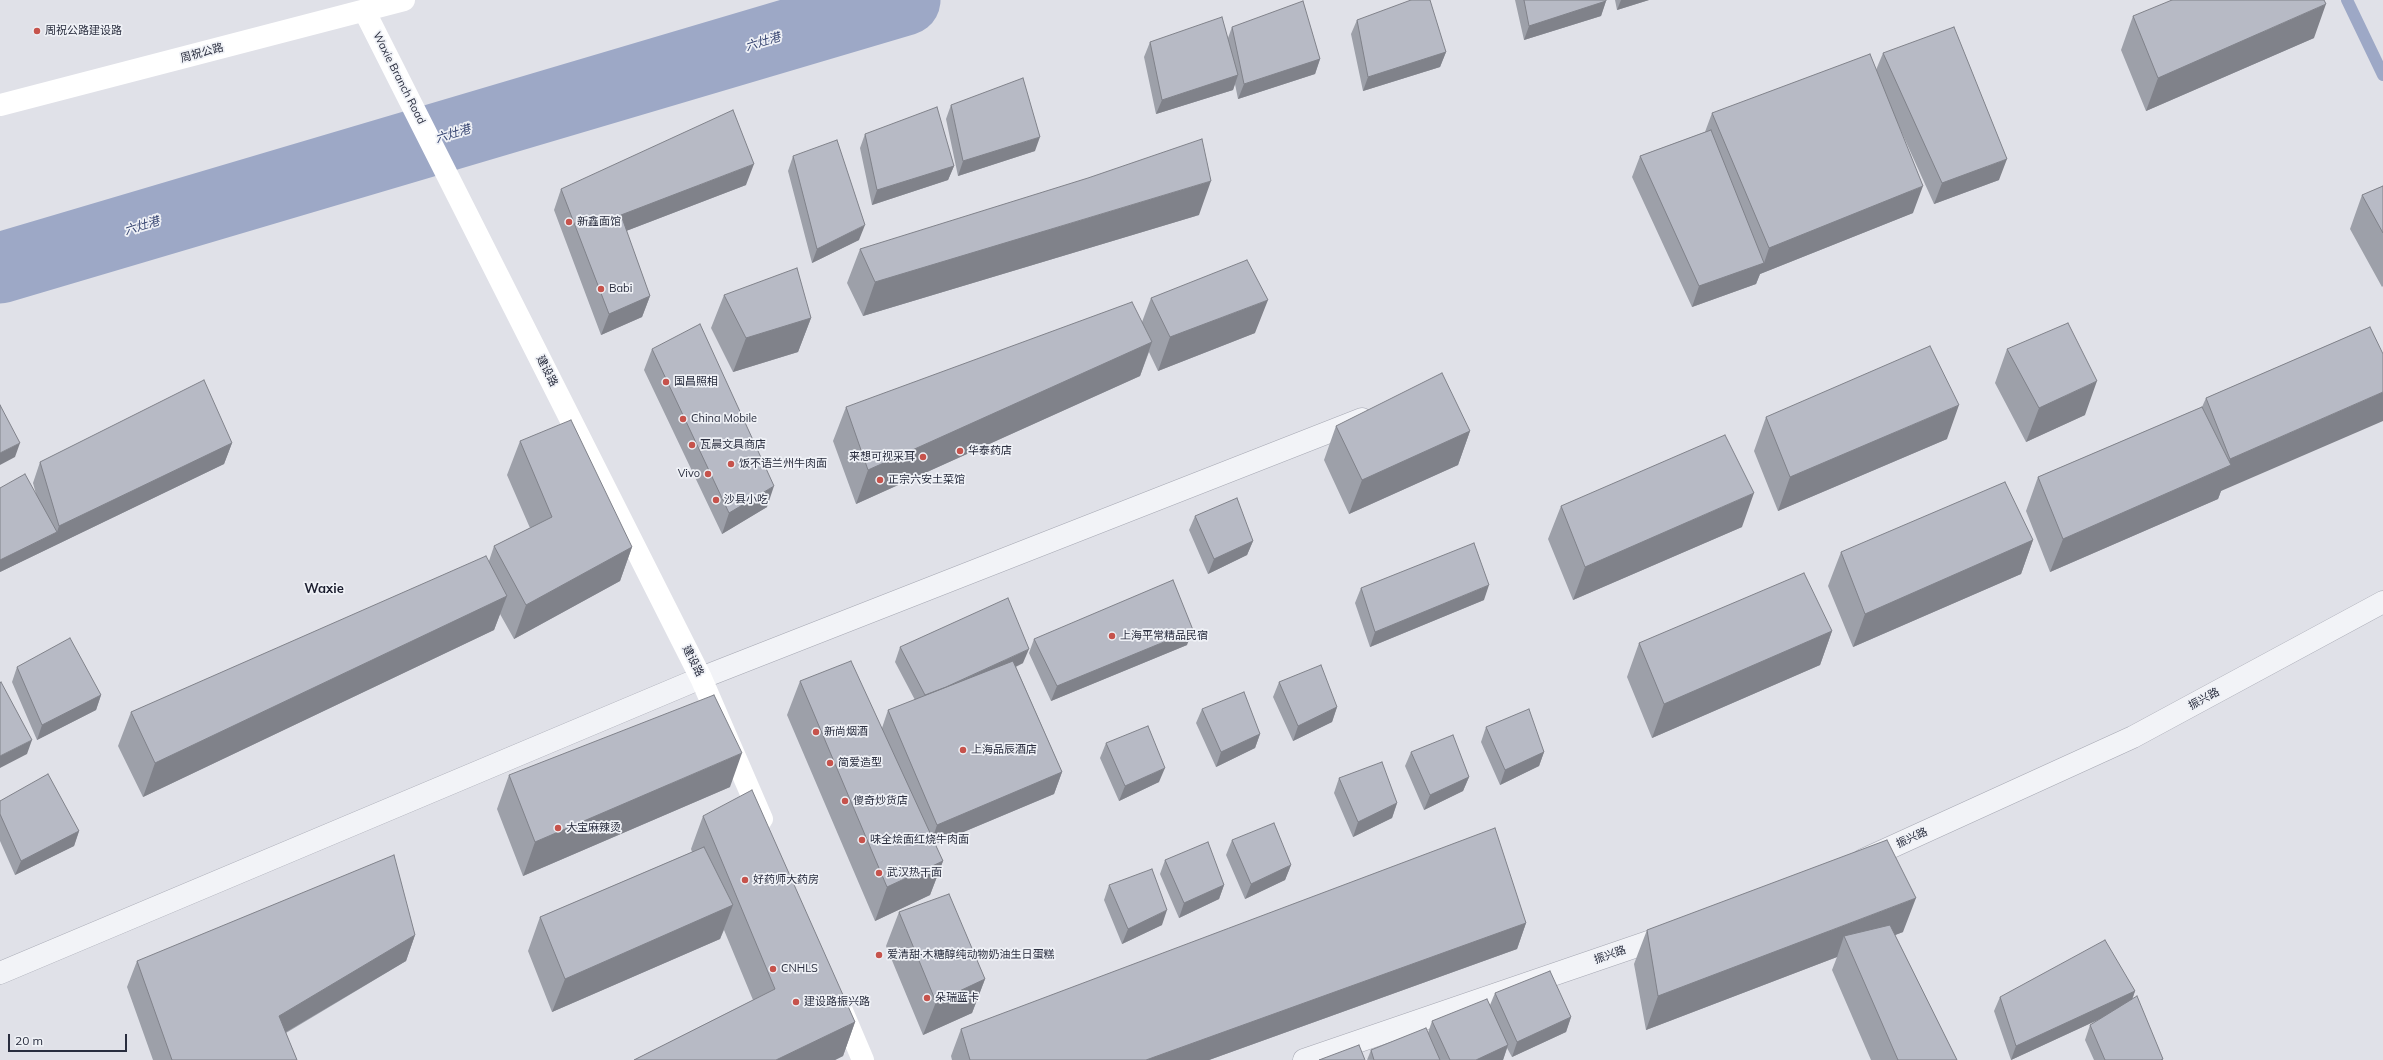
<!DOCTYPE html>
<html>
<head>
<meta charset="utf-8">
<style>
  body { margin:0 }
  #map { position:relative; width:2383px; height:1060px; overflow:hidden; background:#e0e1e8; font-family:Mulish,sans-serif }
  canvas { display:block }
  .scale { position:absolute; left:8px; top:1034px; width:119px; height:18px; box-sizing:border-box; border:2px solid #292d3e; border-top:0; padding-left:5px; font-size:12px; line-height:14px; white-space:nowrap; color:#292d3e; -webkit-text-stroke:3px #eff1f6; paint-order:stroke }
</style>
</head>
<body>
<div id="map">
<canvas width="2383" height="1060"></canvas>
<div class="scale">20 m</div>
</div>
<script>
const c = document.querySelector('canvas').getContext('2d');
c.lineJoin = 'round';
function shape(rows) {
  const path = new Path2D();
  for (const r of rows) {
    path.moveTo(r[0], r[1]);
    for (let i = 2; i < r.length; i += 2) path.lineTo(r[i], r[i + 1]);
  }
  return path;
}
function strokePath(path, color, width, dash) {
  c.strokeStyle = color;
  c.lineWidth = width;
  c.lineCap = dash ? 'butt' : 'round';
  c.setLineDash(dash || []);
  c.stroke(path);
}
function fill(path, color) {
  c.fillStyle = color;
  c.fill(path, 'evenodd');
}
function write(font, color, halo, rows, align = 'center') {
  c.font = font + ' Mulish,"Noto Sans SC",sans-serif';
  c.lineWidth = 3.5;
  c.setLineDash([]);
  c.textBaseline = 'middle';
  c.strokeStyle = halo;
  c.fillStyle = color;
  for (const [text, x, y, turn = 0] of rows) {
    c.save();
    c.translate(x, y);
    c.rotate((+turn || 0) * Math.PI / 180);
    c.textAlign = isNaN(turn) ? turn : align;
    if (halo) c.strokeText(text, 0, 0);
    c.fillText(text, 0, 0);
    c.restore();
  }
}
strokePath(shape([
  [2347,0,2383,75]
]), '#9da8c6', 12);
strokePath(shape([
  [0,268,905,0]
]), '#9da8c6', 71);
const street = shape([
  [1863,860,2133,737,2383,602],
  [0,973,701,678,1362,419],
  [1304,1060,1669,935]
]);
strokePath(street, '#a5a7b2', 23);
strokePath(street, '#f2f3f7', 22);
strokePath(shape([
  [366,14,701,678,762,819],
  [0,105,404,0],
  [840,1006,863,1060]
]), '#fff', 22);
fill(shape([
  [1515,0,1606,0,1606,1,1601,16,1524,40],
  [1615,0,1649,0,1617,10],
  [2133,16,2314,38,2146,111,2121,50],
  [1357,20,1446,52,1440,67,1363,91,1351,34],
  [1232,27,1320,59,1315,74,1238,99,1235,84,1233,90,1156,114,1144,57,1150,42,1228,38],
  [1883,53,1999,180,1934,204,1897,122,1913,213,1760,274,1756,284,1692,307,1632,177,1640,156,1705,132,1712,113,1876,70],
  [951,105,1035,151,958,176,946,119],
  [865,134,954,166,948,180,872,205,860,148],
  [793,156,859,240,812,263,788,171],
  [746,185,626,231,650,296,642,317,601,335,554,210,561,189],
  [2383,186,2383,286,2382,287,2350,229,2362,195],
  [1199,215,863,316,847,283,860,249],
  [724,295,811,318,798,352,733,372,711,328],
  [1151,298,1255,333,1158,371,1149,352,1140,376,856,504,833,441,846,407,1142,322],
  [2370,327,2221,491,2218,499,2050,572,2026,511,2038,477,2202,407,2206,398],
  [652,349,767,507,722,534,644,370],
  [2007,349,2085,415,2026,442,1995,383],
  [1766,417,1947,439,1778,511,1754,451],
  [1336,426,1470,431,1458,465,1349,514,1324,460],
  [520,441,632,547,620,581,514,639,500,614,494,630,143,797,118,746,131,712,489,561,494,546,530,528,507,475],
  [232,443,224,464,0,572,0,488,36,494,33,483,40,462],
  [1561,506,1742,527,1573,600,1548,539],
  [1195,516,1253,541,1247,555,1208,574,1189,530],
  [2033,540,2021,574,1853,647,1828,586,1841,552],
  [1361,588,1484,600,1370,647,1355,603],
  [1832,631,1820,665,1652,738,1627,677,1639,643],
  [1034,639,1187,645,1051,701,1029,653],
  [900,647,1023,663,1016,667,1062,772,1054,794,935,844,943,861,930,895,875,921,787,715,800,681,882,728,888,710,915,700,895,662],
  [17,667,101,695,96,710,37,740,12,682],
  [1279,682,1337,707,1332,722,1293,741,1273,697],
  [1202,709,1260,734,1255,748,1216,767,1196,723],
  [1486,727,1544,752,1539,766,1500,785,1481,742],
  [1106,743,1159,782,1119,801,1100,758],
  [1411,752,1469,777,1463,791,1424,810,1405,766],
  [509,775,730,787,523,876,497,809],
  [1339,778,1397,803,1392,818,1353,837,1334,793],
  [0,801,79,831,74,846,15,875,0,841],
  [703,816,855,1022,843,1056,835,1060,634,1060,753,1000,724,930,720,939,552,1012,528,951,540,917,692,852,691,849],
  [1232,840,1291,865,1285,880,1245,899,1226,855],
  [1165,860,1224,885,1219,899,1179,918,1160,874],
  [1109,885,1162,925,1122,944,1104,900],
  [899,912,985,979,972,1013,923,1035,886,946],
  [1526,923,1517,949,1209,1060,952,1060,951,1056,961,1029],
  [1647,930,1903,932,1895,935,1957,1060,1871,1060,1832,970,1837,957,1646,1030,1634,964],
  [415,935,406,961,286,1033,297,1060,153,1060,127,987,137,961],
  [2135,991,2132,1000,2163,1059,2163,1060,2094,1060,2085,1040,2090,1025,2100,1019,2011,1060,1994,1011,2000,997],
  [1495,993,1571,1017,1566,1032,1512,1057,1507,1048,1503,1060,1367,1060,1371,1050,1428,1033,1432,1021,1490,1005]
]), '#9da0a9');
fill(shape([
  [1621,0,1649,0,1617,10],
  [1606,1,1601,16,1524,40,1529,26],
  [2326,4,2314,38,2146,111,2158,78],
  [1446,52,1440,67,1363,91,1368,77],
  [1320,59,1315,74,1238,99,1244,84],
  [1238,75,1233,90,1156,114,1162,100],
  [1040,137,1035,151,958,176,963,161],
  [2007,159,1999,180,1934,204,1942,183],
  [754,164,746,185,613,236,621,215],
  [954,166,948,180,872,205,877,190],
  [1211,181,1199,215,863,316,875,282],
  [1923,186,1913,213,1760,274,1756,284,1692,307,1699,286,1764,263,1769,248],
  [865,225,859,240,812,263,817,249],
  [650,296,642,317,601,335,609,314],
  [1268,300,1255,333,1158,371,1170,337],
  [811,318,798,352,733,372,746,338],
  [1152,342,1140,376,856,504,868,470],
  [2097,381,2085,415,2026,442,2039,408],
  [2383,392,2383,421,2221,491,2218,499,2050,572,2063,539,2227,467,2230,459],
  [1959,405,1947,439,1778,511,1790,477],
  [1470,431,1458,465,1349,514,1362,480],
  [20,443,15,457,0,465,0,453],
  [232,443,224,464,0,572,0,560,57,532,59,526],
  [774,486,767,507,722,534,729,513],
  [1754,493,1742,527,1573,600,1585,567],
  [2033,540,2021,574,1853,647,1865,614],
  [1253,541,1247,555,1208,574,1214,559],
  [632,547,620,581,514,639,526,605],
  [1489,585,1484,600,1370,647,1375,632],
  [507,596,494,630,143,797,155,763],
  [1193,630,1187,645,1051,701,1057,686],
  [1832,631,1820,665,1652,738,1664,704],
  [1029,649,1023,663,921,711,926,697],
  [101,695,96,710,37,740,42,725],
  [1337,707,1332,722,1293,741,1298,726],
  [1260,734,1255,748,1216,767,1221,752],
  [32,740,27,754,0,768,0,756],
  [1544,752,1539,766,1500,785,1505,770],
  [742,753,730,787,523,876,535,842],
  [1165,768,1159,782,1119,801,1125,786],
  [1062,772,1054,794,930,846,937,825],
  [1469,777,1463,791,1424,810,1430,795],
  [1397,803,1392,818,1353,837,1358,822],
  [79,831,74,846,15,875,21,861],
  [943,861,930,895,875,921,887,887],
  [1291,865,1285,880,1245,899,1251,884],
  [1224,885,1219,899,1179,918,1184,903],
  [1916,898,1903,932,1851,952,1844,936,1837,957,1646,1030,1658,996],
  [733,905,720,939,552,1012,565,979],
  [1167,910,1162,925,1122,944,1128,929],
  [1526,923,1517,949,1209,1060,1146,1060],
  [415,935,406,961,269,1042,279,1016],
  [985,979,972,1013,923,1035,936,1002],
  [2135,991,2130,1005,2011,1060,2016,1046],
  [1571,1017,1566,1032,1512,1057,1517,1042],
  [855,1022,843,1056,835,1060,776,1060],
  [1508,1045,1503,1060,1476,1060]
]), '#80828a');
const building = shape([
  [1411,0,1430,0,1446,52,1368,77,1357,20,1411,0],
  [1524,0,1606,0,1606,1,1529,26,1524,0],
  [2172,0,2324,0,2326,4,2158,78,2133,16,2172,0],
  [1303,1,1320,59,1244,84,1232,27,1303,1],
  [1222,17,1238,75,1162,100,1150,42,1222,17],
  [1954,27,2007,159,1942,183,1883,53,1954,27],
  [1870,54,1923,186,1769,248,1712,113,1870,54],
  [1023,78,1040,137,963,161,951,105,1023,78],
  [937,107,954,166,877,190,865,134,937,107],
  [733,110,754,164,621,215,650,296,609,314,561,189,733,110],
  [1711,130,1764,263,1699,286,1640,156,1711,130],
  [1202,139,1211,181,875,282,860,249,1088,178,1202,139],
  [837,140,865,225,817,249,793,156,837,140],
  [2383,186,2383,233,2362,195,2383,186],
  [1247,260,1268,300,1170,337,1151,298,1247,260],
  [797,268,811,318,746,338,724,295,797,268],
  [1132,302,1152,342,868,470,846,407,1132,302],
  [2068,323,2097,381,2039,408,2007,349,2068,323],
  [700,324,774,486,729,513,652,349,700,324],
  [2370,327,2383,354,2383,392,2230,459,2206,398,2370,327],
  [1930,346,1959,405,1790,477,1766,417,1930,346],
  [1442,373,1470,431,1362,480,1336,426,1442,373],
  [204,380,232,443,59,526,40,462,204,380],
  [0,405,20,443,0,453,0,405],
  [2202,407,2231,465,2063,539,2038,477,2202,407],
  [571,420,632,547,526,605,494,546,552,517,520,441,571,420],
  [1725,435,1754,493,1585,567,1561,506,1725,435],
  [25,474,57,532,0,560,0,488,25,474],
  [2005,482,2033,540,1865,614,1841,552,2005,482],
  [1237,498,1253,541,1214,559,1195,516,1237,498],
  [1474,543,1489,585,1375,632,1361,588,1474,543],
  [486,556,507,596,155,763,131,712,486,556],
  [1804,573,1832,631,1664,704,1639,643,1804,573],
  [1173,580,1193,630,1057,686,1034,639,1173,580],
  [1008,598,1029,649,946,687,925,695,900,647,1008,598],
  [70,638,101,695,42,725,17,667,70,638],
  [851,661,943,861,887,887,800,681,851,661],
  [1013,661,1062,772,937,825,888,710,1013,661],
  [1321,665,1337,707,1298,726,1279,682,1321,665],
  [1,682,32,740,0,756,0,683,1,682],
  [1244,692,1260,734,1221,752,1202,709,1244,692],
  [714,695,742,753,535,842,509,775,714,695],
  [1529,709,1544,752,1505,770,1486,727,1529,709],
  [1148,726,1165,768,1125,786,1106,743,1148,726],
  [1453,735,1469,777,1430,795,1411,752,1453,735],
  [1382,762,1397,803,1358,822,1339,778,1382,762],
  [48,774,79,831,21,861,0,814,0,801,48,774],
  [752,790,855,1022,776,1060,634,1060,775,989,703,816,752,790],
  [1274,823,1291,865,1251,884,1232,840,1274,823],
  [1495,828,1526,923,1146,1060,970,1060,961,1029,1495,828],
  [1887,840,1916,898,1658,996,1647,930,1887,840],
  [1208,842,1224,885,1184,903,1165,860,1208,842],
  [704,847,733,905,565,979,540,917,704,847],
  [394,855,415,935,279,1016,297,1060,172,1060,137,961,394,855],
  [1152,869,1167,910,1128,929,1109,885,1152,869],
  [949,894,985,979,936,1002,899,912,949,894],
  [1890,925,1957,1060,1898,1060,1844,936,1890,925],
  [2105,940,2135,991,2016,1046,2000,997,2105,940],
  [1550,971,1571,1017,1517,1042,1495,993,1550,971],
  [2137,996,2163,1059,2161,1060,2105,1060,2090,1025,2137,996],
  [1487,999,1508,1045,1476,1060,1450,1060,1432,1021,1487,999],
  [1426,1028,1440,1060,1374,1060,1371,1050,1426,1028],
  [1359,1045,1365,1060,1319,1060,1359,1045]
]);
fill(building, '#b7bac5');
strokePath(building, '#80828a', 1);
for (const [x, y, r, color] of [
  [37,31,4,"#c6534c"],
  [569,222,4,"#c6534c"],
  [601,289,4,"#c6534c"],
  [666,382,4,"#c6534c"],
  [683,419,4,"#c6534c"],
  [692,445,4,"#c6534c"],
  [960,451,4,"#c6534c"],
  [923,457,4,"#c6534c"],
  [731,464,4,"#c6534c"],
  [708,474,4,"#c6534c"],
  [880,480,4,"#c6534c"],
  [716,500,4,"#c6534c"],
  [1112,636,4,"#c6534c"],
  [816,732,4,"#c6534c"],
  [963,750,4,"#c6534c"],
  [830,763,4,"#c6534c"],
  [845,801,4,"#c6534c"],
  [558,828,4,"#c6534c"],
  [862,840,4,"#c6534c"],
  [879,873,4,"#c6534c"],
  [745,880,4,"#c6534c"],
  [879,955,4,"#c6534c"],
  [773,969,4,"#c6534c"],
  [927,998,4,"#c6534c"],
  [796,1002,4,"#c6534c"]
]) {
  const dot = new Path2D();
  dot.arc(x, y, r, 0, 2 * Math.PI);
  c.fillStyle = color;
  c.fill(dot);
  strokePath(dot, '#eff1f6', 1.5);
}
write('11px', '#292d3e', '#eff1f6', [
  ["周祝公路建设路",45,31],
  ["新鑫面馆",577,222],
  ["Babi",609,289],
  ["国昌照相",674,382],
  ["China Mobile",691,419],
  ["瓦晨文具商店",700,445],
  ["华泰药店",968,451],
  ["来想可视采耳",915,457,"right"],
  ["饭不语兰州牛肉面",739,464],
  ["Vivo",700,474,"right"],
  ["正宗六安土菜馆",888,480],
  ["沙县小吃",724,500],
  ["上海平常精品民宿",1120,636],
  ["新尚烟酒",824,732],
  ["上海品辰酒店",971,750],
  ["简爱造型",838,763],
  ["傻奇炒货店",853,801],
  ["大宝麻辣烫",566,828],
  ["味全烩面红烧牛肉面",870,840],
  ["武汉热干面",887,873],
  ["好药师大药房",753,880],
  ["爱清甜·木糖醇纯动物奶油生日蛋糕",887,955],
  ["CNHLS",781,969],
  ["朵瑞蓝卡",935,998],
  ["建设路振兴路",804,1002]
], 'left');
write('11px', '#292d3e', '#eff1f6', [
  ["周祝公路",202,53,-15],
  ["Waxie Branch Road",399,78,63],
  ["建设路",547,371,63],
  ["建设路",693,661,63],
  ["振兴路",2204,699,-28],
  ["振兴路",1912,838,-24],
  ["振兴路",1610,955,-19]
]);
write('italic 12px', '#364470', '#eff1f6', [
  ["六灶港",763,42,-17],
  ["六灶港",453,134,-17],
  ["六灶港",142,226,-17]
]);
write('bold 13px', '#1c1e2f', '#eff1f6', [
  ["Waxie",324,589]
]);
</script>
</body>
</html>
